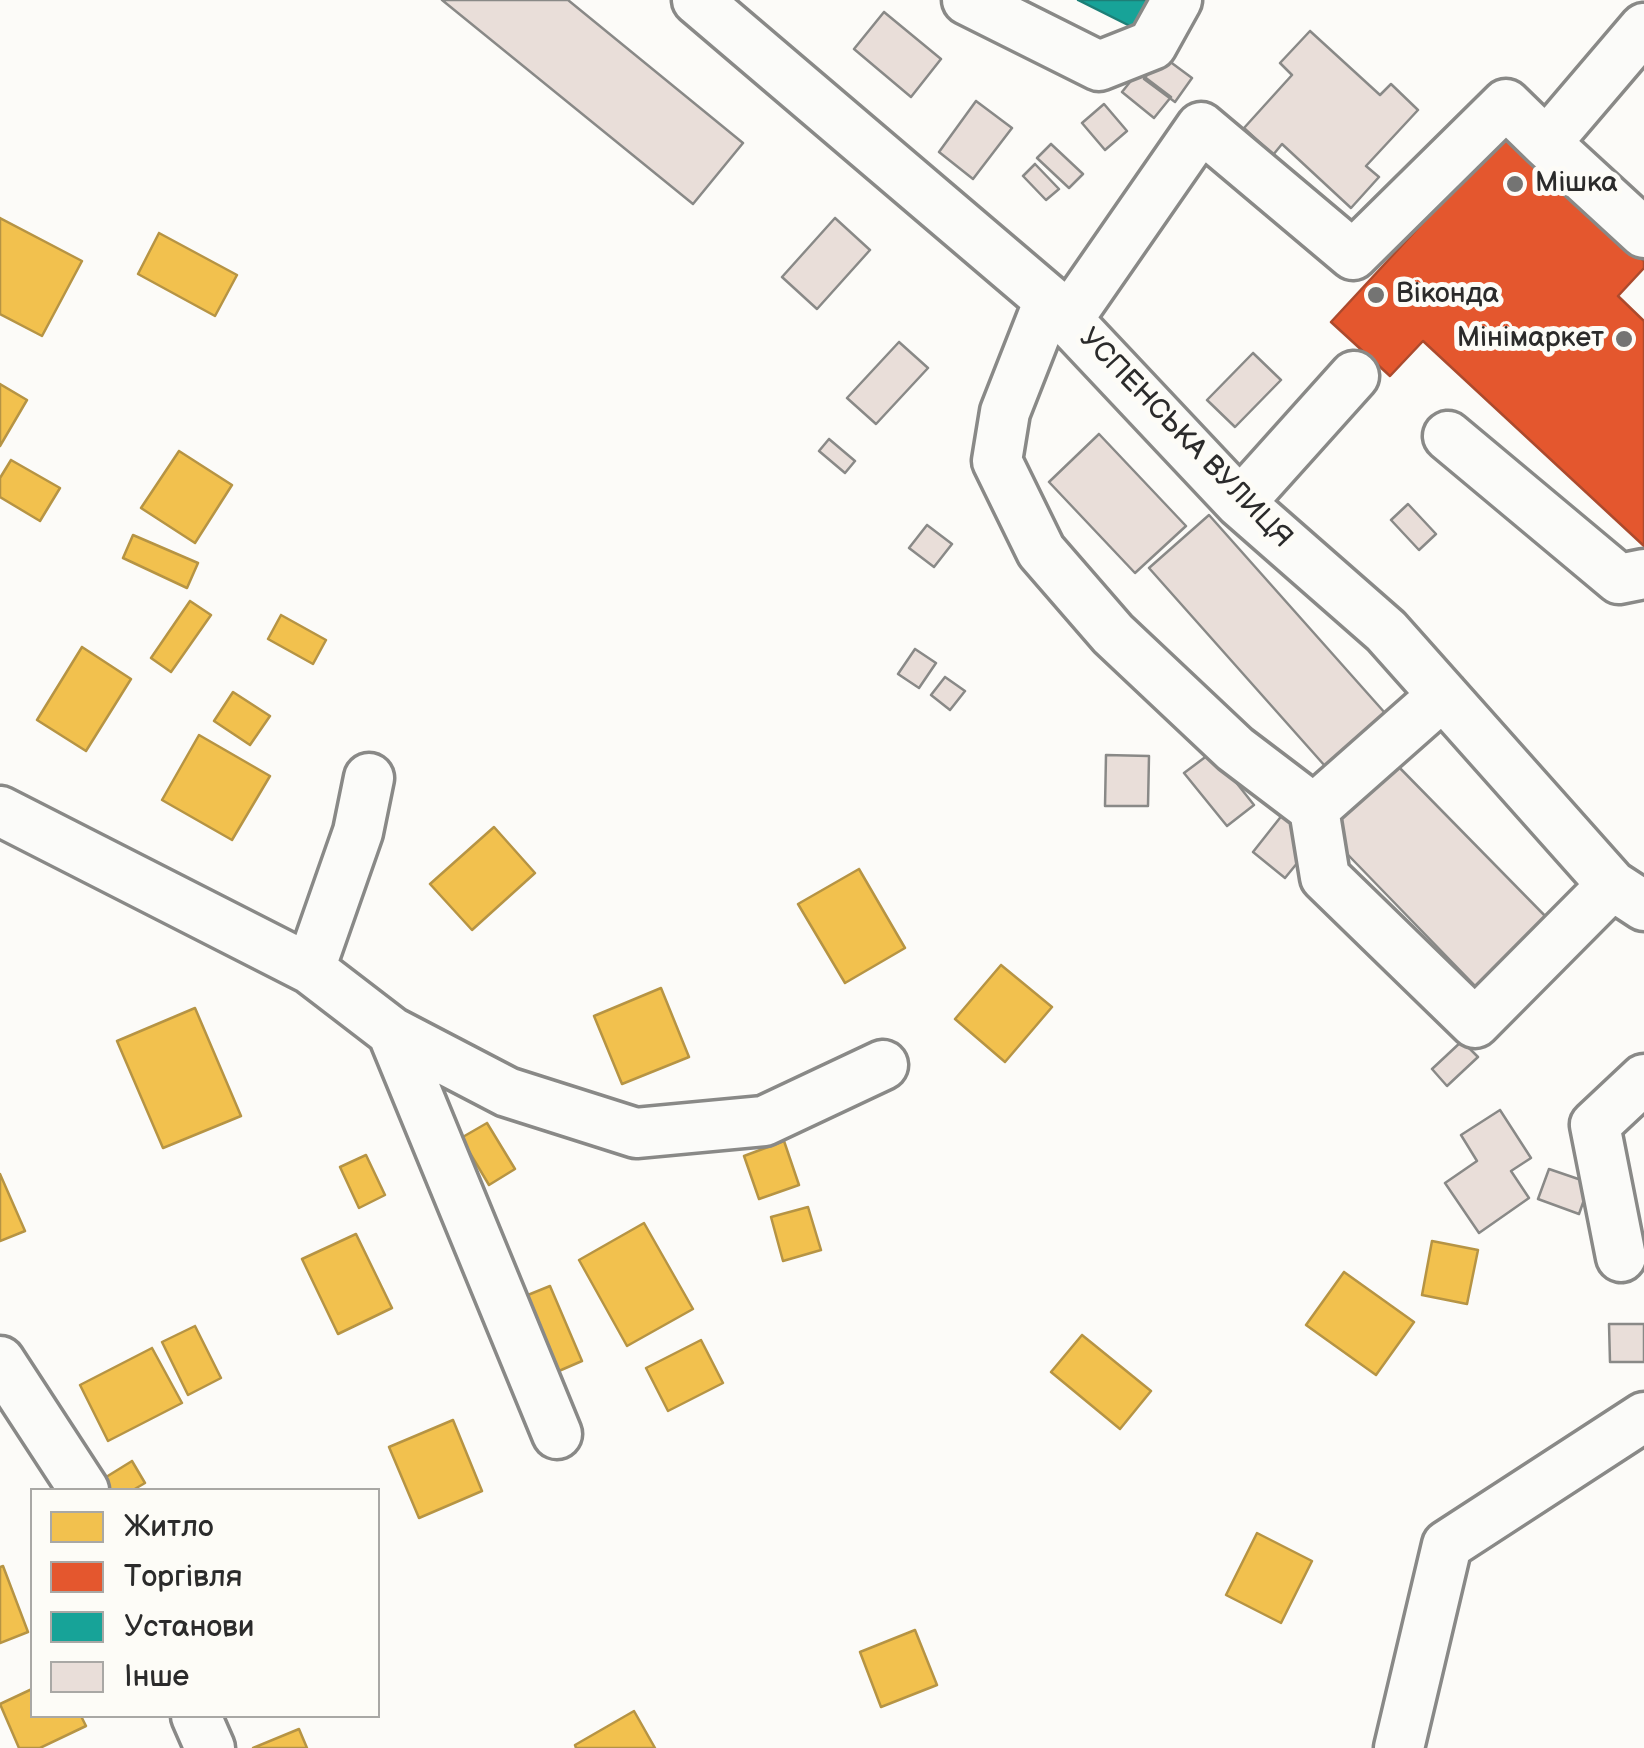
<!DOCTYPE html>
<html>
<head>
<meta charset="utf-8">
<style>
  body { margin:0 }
  #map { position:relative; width:1644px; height:1748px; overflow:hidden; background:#fcfbf8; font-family:"Balsamiq Sans",sans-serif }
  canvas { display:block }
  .legend { position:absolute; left:30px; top:1488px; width:350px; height:230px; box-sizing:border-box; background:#fdfcf7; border:2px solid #a9a8a5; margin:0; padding:12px 18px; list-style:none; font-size:30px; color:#2b2b2b }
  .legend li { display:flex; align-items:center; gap:20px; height:50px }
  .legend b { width:50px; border:2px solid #a9a8a5 }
</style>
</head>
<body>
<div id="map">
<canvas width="1644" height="1748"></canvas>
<ul class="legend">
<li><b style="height:28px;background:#f2c14e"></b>Житло</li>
<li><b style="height:28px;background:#e4572e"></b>Торгівля</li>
<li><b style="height:28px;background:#17a398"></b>Установи</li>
<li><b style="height:28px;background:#e9ded9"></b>Інше</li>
</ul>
</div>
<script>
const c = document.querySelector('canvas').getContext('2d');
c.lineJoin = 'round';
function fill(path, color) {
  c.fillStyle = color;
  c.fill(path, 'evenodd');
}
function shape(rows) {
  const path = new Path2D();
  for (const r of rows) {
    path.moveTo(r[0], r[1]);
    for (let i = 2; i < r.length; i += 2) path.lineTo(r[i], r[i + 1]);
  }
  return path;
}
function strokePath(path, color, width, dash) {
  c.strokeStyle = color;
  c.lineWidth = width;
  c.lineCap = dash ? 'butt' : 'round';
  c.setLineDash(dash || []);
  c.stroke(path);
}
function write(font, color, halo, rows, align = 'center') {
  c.font = font + ' "Balsamiq Sans",sans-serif';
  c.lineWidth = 10;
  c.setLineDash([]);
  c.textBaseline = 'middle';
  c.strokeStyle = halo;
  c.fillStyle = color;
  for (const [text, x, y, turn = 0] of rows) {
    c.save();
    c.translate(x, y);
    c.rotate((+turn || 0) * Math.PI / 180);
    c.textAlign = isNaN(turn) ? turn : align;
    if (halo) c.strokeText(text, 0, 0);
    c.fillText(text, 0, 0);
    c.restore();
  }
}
const homes = shape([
  [0,218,82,261,42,336,0,314,0,218],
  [159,233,237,275,215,316,138,274,159,233],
  [0,384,27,400,0,446,0,384],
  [179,451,232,485,195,543,141,508,179,451],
  [11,460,60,488,40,521,0,497,0,478,11,460],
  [133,535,198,563,187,588,123,558,133,535],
  [190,601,211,615,171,672,151,658,190,601],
  [281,615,326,640,313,664,268,639,281,615],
  [82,647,131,679,86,751,37,720,82,647],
  [233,692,270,716,250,745,214,721,233,692],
  [199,735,270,776,232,840,162,800,199,735],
  [494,827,535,873,472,930,430,884,494,827],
  [859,869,905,948,845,983,798,904,859,869],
  [1001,965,1052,1007,1005,1062,955,1019,1001,965],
  [661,988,689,1057,622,1084,594,1016,661,988],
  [195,1008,241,1116,163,1148,117,1041,195,1008],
  [487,1123,515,1169,489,1185,461,1138,487,1123],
  [784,1141,799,1185,759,1199,744,1156,784,1141],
  [366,1155,385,1195,359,1208,340,1167,366,1155],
  [0,1174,25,1231,0,1241,0,1174],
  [808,1207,821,1250,783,1261,771,1217,808,1207],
  [644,1223,693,1309,627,1346,579,1260,644,1223],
  [356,1234,392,1308,338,1334,302,1259,356,1234],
  [1432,1241,1478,1250,1467,1304,1422,1295,1432,1241],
  [1344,1272,1414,1322,1376,1375,1306,1325,1344,1272],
  [550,1286,582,1361,545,1377,513,1301,550,1286],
  [195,1326,221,1378,188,1395,162,1342,195,1326],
  [1082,1335,1151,1391,1120,1429,1051,1372,1082,1335],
  [701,1340,723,1383,668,1411,646,1368,701,1340],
  [152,1348,182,1403,108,1441,80,1385,152,1348],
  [453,1420,482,1491,419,1518,389,1447,453,1420],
  [132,1461,145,1483,133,1490,102,1490,98,1482,132,1461],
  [1257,1533,1312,1561,1281,1623,1226,1595,1257,1533],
  [3,1566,28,1632,0,1643,0,1567,3,1566],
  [915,1630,937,1685,881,1707,860,1652,915,1630],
  [32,1689,32,1716,81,1716,86,1726,40,1748,19,1748,0,1704,32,1689],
  [634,1711,655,1748,576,1748,575,1745,634,1711],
  [299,1729,307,1748,253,1748,299,1729]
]);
fill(homes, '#f2c14e');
strokePath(homes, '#b69444', 2.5);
const shops = shape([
  [1506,133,1644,261,1644,268,1618,296,1644,321,1644,546,1423,341,1390,376,1331,322,1506,133]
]);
fill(shops, '#e4572e');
strokePath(shops, '#ac4a2d', 2.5);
const public = shape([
  [1078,0,1154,0,1138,30,1078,0]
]);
fill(public, '#17a398');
strokePath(public, '#1d7f77', 2.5);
const building = shape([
  [442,0,568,0,743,143,693,204,442,0],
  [884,12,941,59,911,97,854,49,884,12],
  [1310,31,1380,95,1391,84,1418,110,1366,166,1379,177,1351,208,1282,144,1273,155,1244,128,1292,75,1280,63,1310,31],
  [1161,55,1192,78,1175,102,1144,79,1161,55],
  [1138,72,1171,97,1154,118,1122,92,1138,72],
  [976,101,1012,128,973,179,939,152,976,101],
  [1104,104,1127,131,1105,150,1082,123,1104,104],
  [1051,144,1083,174,1069,188,1037,158,1051,144],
  [1035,164,1059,189,1046,200,1023,176,1035,164],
  [835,218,870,250,817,309,782,277,835,218],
  [899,342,928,368,876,424,847,398,899,342],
  [1253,353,1281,380,1235,427,1207,400,1253,353],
  [1099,434,1186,526,1135,573,1049,482,1099,434],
  [829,439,855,461,845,473,819,451,829,439],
  [1408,504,1436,534,1419,550,1391,520,1408,504],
  [1209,515,1393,722,1333,775,1149,568,1209,515],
  [927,525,952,544,934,567,909,548,927,525],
  [915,649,936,663,919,688,898,674,915,649],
  [945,677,965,691,950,710,931,695,945,677],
  [1212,752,1254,805,1227,826,1184,773,1212,752],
  [1106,755,1149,756,1148,806,1105,806,1106,755],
  [1391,759,1552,923,1481,992,1321,827,1391,759],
  [1283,814,1316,840,1285,878,1253,852,1283,814],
  [1462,1041,1478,1057,1447,1086,1432,1069,1462,1041],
  [1500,1110,1531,1158,1511,1171,1529,1198,1479,1233,1445,1183,1477,1161,1461,1135,1500,1110],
  [1549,1169,1590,1183,1579,1214,1538,1199,1549,1169],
  [1609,1324,1644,1324,1644,1362,1610,1362,1609,1324]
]);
fill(building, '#e9ded9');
strokePath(building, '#898987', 2.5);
const minor = shape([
  [697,0,1049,300,1240,503,1386,631,1612,885,1644,906],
  [967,0,1099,66,1152,45,1177,0],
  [1644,28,1546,143,1644,233],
  [1049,300,1005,412,997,461,1041,551,1113,634,1235,749,1314,809,1443,695],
  [1068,319,1201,127,1353,255,1506,104,1546,143],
  [1448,436,1619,579,1644,574],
  [1240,503,1354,376],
  [1314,809,1325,877,1475,1023,1612,885],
  [0,811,310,969,392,1032,557,1434],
  [310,969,358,832,369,778],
  [392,1032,507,1092,636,1133,764,1121,883,1065],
  [1621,1257,1595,1125,1644,1079],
  [0,1361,84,1490],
  [196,1716,210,1748],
  [1399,1748,1447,1545,1644,1417]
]);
strokePath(minor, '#898987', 55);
strokePath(minor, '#fbfbf9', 48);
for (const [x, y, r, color] of [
  [1515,184,10,"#747473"],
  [1376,295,10,"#747473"],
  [1624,339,10,"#747473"]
]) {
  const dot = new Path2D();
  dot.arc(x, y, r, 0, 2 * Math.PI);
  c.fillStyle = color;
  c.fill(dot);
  strokePath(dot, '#fdfcf7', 4);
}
write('28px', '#2b2b2b', '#fdfcf7', [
  ["Мішка",1535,184],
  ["Віконда",1396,295],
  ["Мінімаркет",1604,339,"right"]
], 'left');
write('28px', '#2b2b2b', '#fdfcf7', [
  ["УСПЕНСЬКА ВУЛИЦЯ",1185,439,46]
]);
</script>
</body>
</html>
